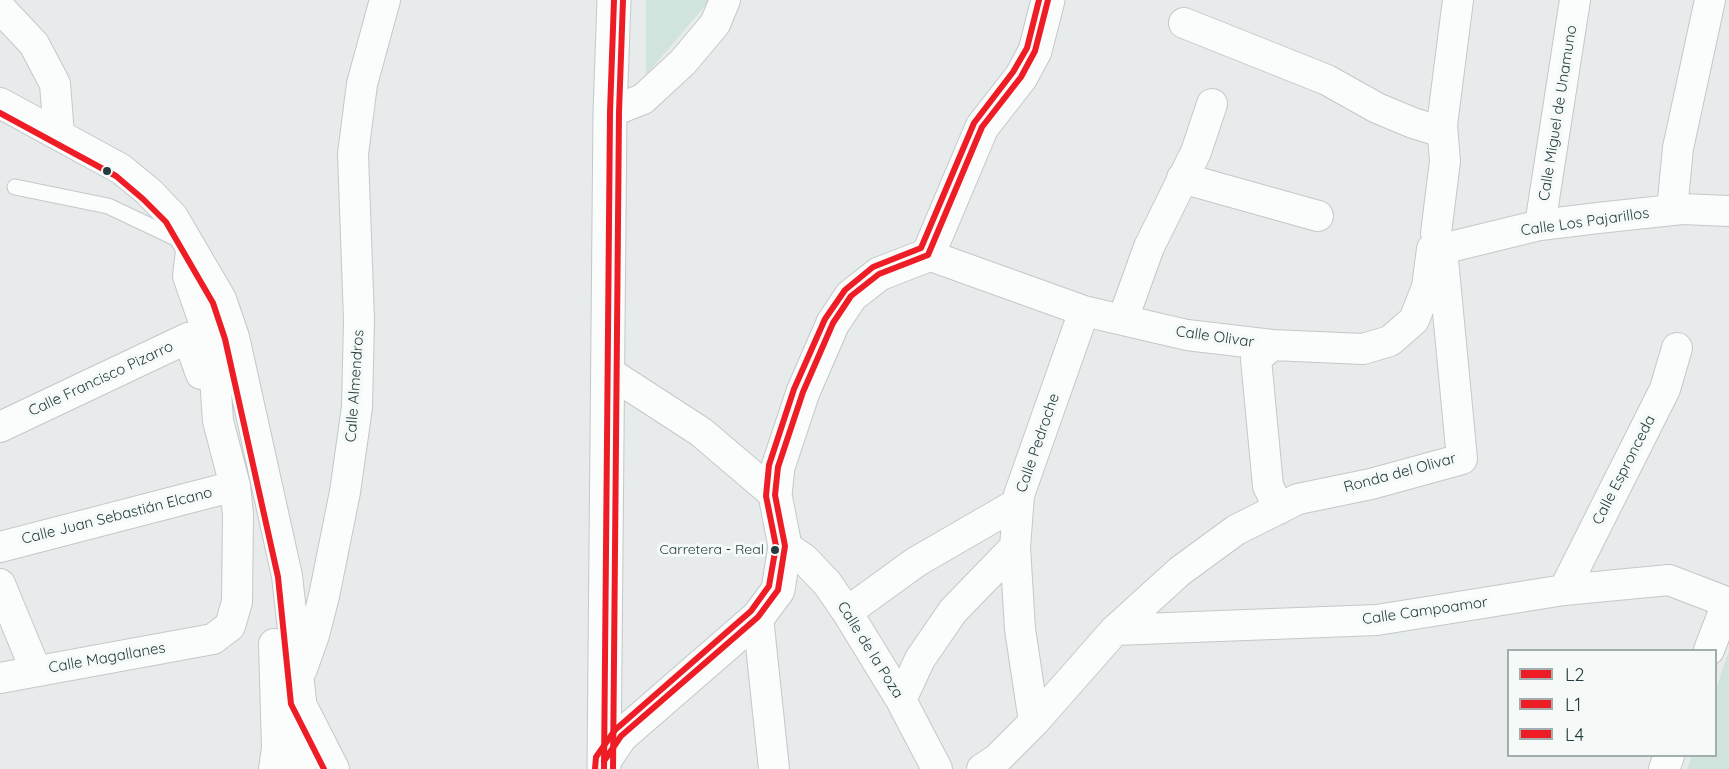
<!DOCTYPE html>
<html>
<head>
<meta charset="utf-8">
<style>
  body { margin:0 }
  #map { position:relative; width:1729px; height:769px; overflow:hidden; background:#e7ebeb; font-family:Quicksand,sans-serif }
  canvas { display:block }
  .legend { position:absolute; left:1507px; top:649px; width:210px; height:108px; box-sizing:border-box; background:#f5faf9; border:2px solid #a2aeae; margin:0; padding:8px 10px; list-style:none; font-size:18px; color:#253c3e }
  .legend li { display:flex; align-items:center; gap:12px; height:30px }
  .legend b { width:30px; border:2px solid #a2aeae }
</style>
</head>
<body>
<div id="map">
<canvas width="1729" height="769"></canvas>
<ul class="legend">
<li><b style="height:8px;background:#ee1c25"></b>L2</li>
<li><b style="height:8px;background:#ee1c25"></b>L1</li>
<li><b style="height:8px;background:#ee1c25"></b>L4</li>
</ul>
</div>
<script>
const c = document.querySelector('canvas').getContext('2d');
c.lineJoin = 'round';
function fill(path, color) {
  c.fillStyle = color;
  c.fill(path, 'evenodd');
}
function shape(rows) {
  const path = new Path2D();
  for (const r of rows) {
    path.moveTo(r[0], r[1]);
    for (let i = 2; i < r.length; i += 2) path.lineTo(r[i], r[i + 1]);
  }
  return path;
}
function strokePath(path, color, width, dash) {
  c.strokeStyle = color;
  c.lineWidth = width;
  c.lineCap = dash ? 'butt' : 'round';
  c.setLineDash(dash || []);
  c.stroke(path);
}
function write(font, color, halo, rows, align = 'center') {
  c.font = font + ' Quicksand,sans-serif';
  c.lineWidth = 6;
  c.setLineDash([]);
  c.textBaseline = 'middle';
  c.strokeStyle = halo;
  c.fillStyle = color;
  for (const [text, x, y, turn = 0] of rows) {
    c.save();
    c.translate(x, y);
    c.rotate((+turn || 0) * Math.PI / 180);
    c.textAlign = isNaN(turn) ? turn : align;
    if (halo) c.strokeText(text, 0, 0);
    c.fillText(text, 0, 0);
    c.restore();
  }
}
fill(shape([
  [646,0,710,0,646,75],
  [1729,651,1729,769,1687,769,1692,756,1716,756,1716,689]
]), '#d1e3dd');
const lane = shape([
  [15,187,108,206,182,241]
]);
const street = shape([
  [0,8,34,44,55,84,59,135],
  [1184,23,1327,80,1377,108,1413,123,1442,132],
  [0,103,121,169,149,192,173,217,221,299,234,337,287,576,304,727,301,769],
  [610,112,643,99,683,62,715,24,725,0],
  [1182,178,1318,216],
  [1672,210,1678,148,1710,0],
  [1540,225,1575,0],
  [1442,249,1540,225,1598,218,1682,209,1729,211],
  [928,255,1084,311,1187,335,1272,345,1363,349,1390,341,1414,320,1427,287,1432,249],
  [1123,319,1149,247,1196,152,1212,104],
  [1272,345,1256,359,1268,486,1279,509],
  [610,373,701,432,775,495],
  [0,427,188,338,201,374],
  [785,546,804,559,827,583,847,612,901,700,937,769],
  [0,547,235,486],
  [0,584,36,671],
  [1564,590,1665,389,1677,348],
  [847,612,916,562,1018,503],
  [758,617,774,769],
  [1115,630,1377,620,1564,590,1669,580,1729,603],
  [1709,650,1727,603],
  [302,669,314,635,324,596,345,492,357,407,359,320,353,154,362,84,385,0],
  [0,678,213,639,230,626,237,602,238,514,235,486,218,421,213,348,188,276,191,251],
  [901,700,920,659,953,611,1015,547],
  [304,710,334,769],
  [1034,722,1020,629,1015,547,1019,495,1084,311],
  [274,769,277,748,274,644],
  [982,769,997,759,1034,722,1115,630,1180,571,1236,530,1298,499,1371,484,1462,459,1442,249,1436,233,1445,161,1442,125,1458,0],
  [1664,769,1669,756]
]);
const secondary = shape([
  [604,761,621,736,758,617,778,590,785,546,775,495,778,467,803,392,833,323,851,296,879,274,928,255,982,127,1021,77,1035,51,1048,0],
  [604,766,610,112,614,0]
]);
strokePath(lane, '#c4c8c8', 17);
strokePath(street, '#c4c8c8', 32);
strokePath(secondary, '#c2c8c8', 35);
strokePath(lane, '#fbfcfc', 15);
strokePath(street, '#fbfcfc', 30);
strokePath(secondary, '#fbfcfc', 33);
strokePath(shape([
  [604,761,621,736,758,617,778,590,785,546,775,495,778,467,803,392,833,323,851,296,879,274,928,255,982,127,1021,77,1035,51,1048,0],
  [604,769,610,112,614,0]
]), '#ee1c25', 6);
strokePath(shape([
  [0,113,116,176,143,199,166,222,213,303,225,339,278,577,291,704,324,769],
  [613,769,619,112,623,0]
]), '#ee1c25', 6);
strokePath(shape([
  [595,769,596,757,615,730,751,611,769,586,776,546,766,496,769,465,794,389,825,319,845,290,873,267,921,248,974,123,1013,72,1027,48,1039,0]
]), '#ee1c25', 6);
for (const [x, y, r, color] of [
  [107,171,5,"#253c3e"],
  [775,550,5,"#253c3e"]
]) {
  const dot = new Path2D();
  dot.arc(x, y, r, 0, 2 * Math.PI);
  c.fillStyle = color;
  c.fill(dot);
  strokePath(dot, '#f5faf9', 2);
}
write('14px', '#253c3e', '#f5faf9', [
  ["Carretera - Real",764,550]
], 'right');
write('15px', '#253c3e', '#f5faf9', [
  ["Calle Miguel de Unamuno",1558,113,-81],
  ["Calle Los Pajarillos",1585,222,-8],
  ["Calle Olivar",1215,337,8],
  ["Calle Francisco Pizarro",101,379,-25],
  ["Calle Almendros",355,386,-86],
  ["Calle Pedroche",1038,443,-71],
  ["Calle Espronceda",1624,470,-63],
  ["Ronda del Olivar",1400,473,-15],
  ["Calle Juan Sebastián Elcano",117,516,-14],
  ["Calle Campoamor",1425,611,-8],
  ["Calle de la Poza",870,650,58],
  ["Calle Magallanes",107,658,-10]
]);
</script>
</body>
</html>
